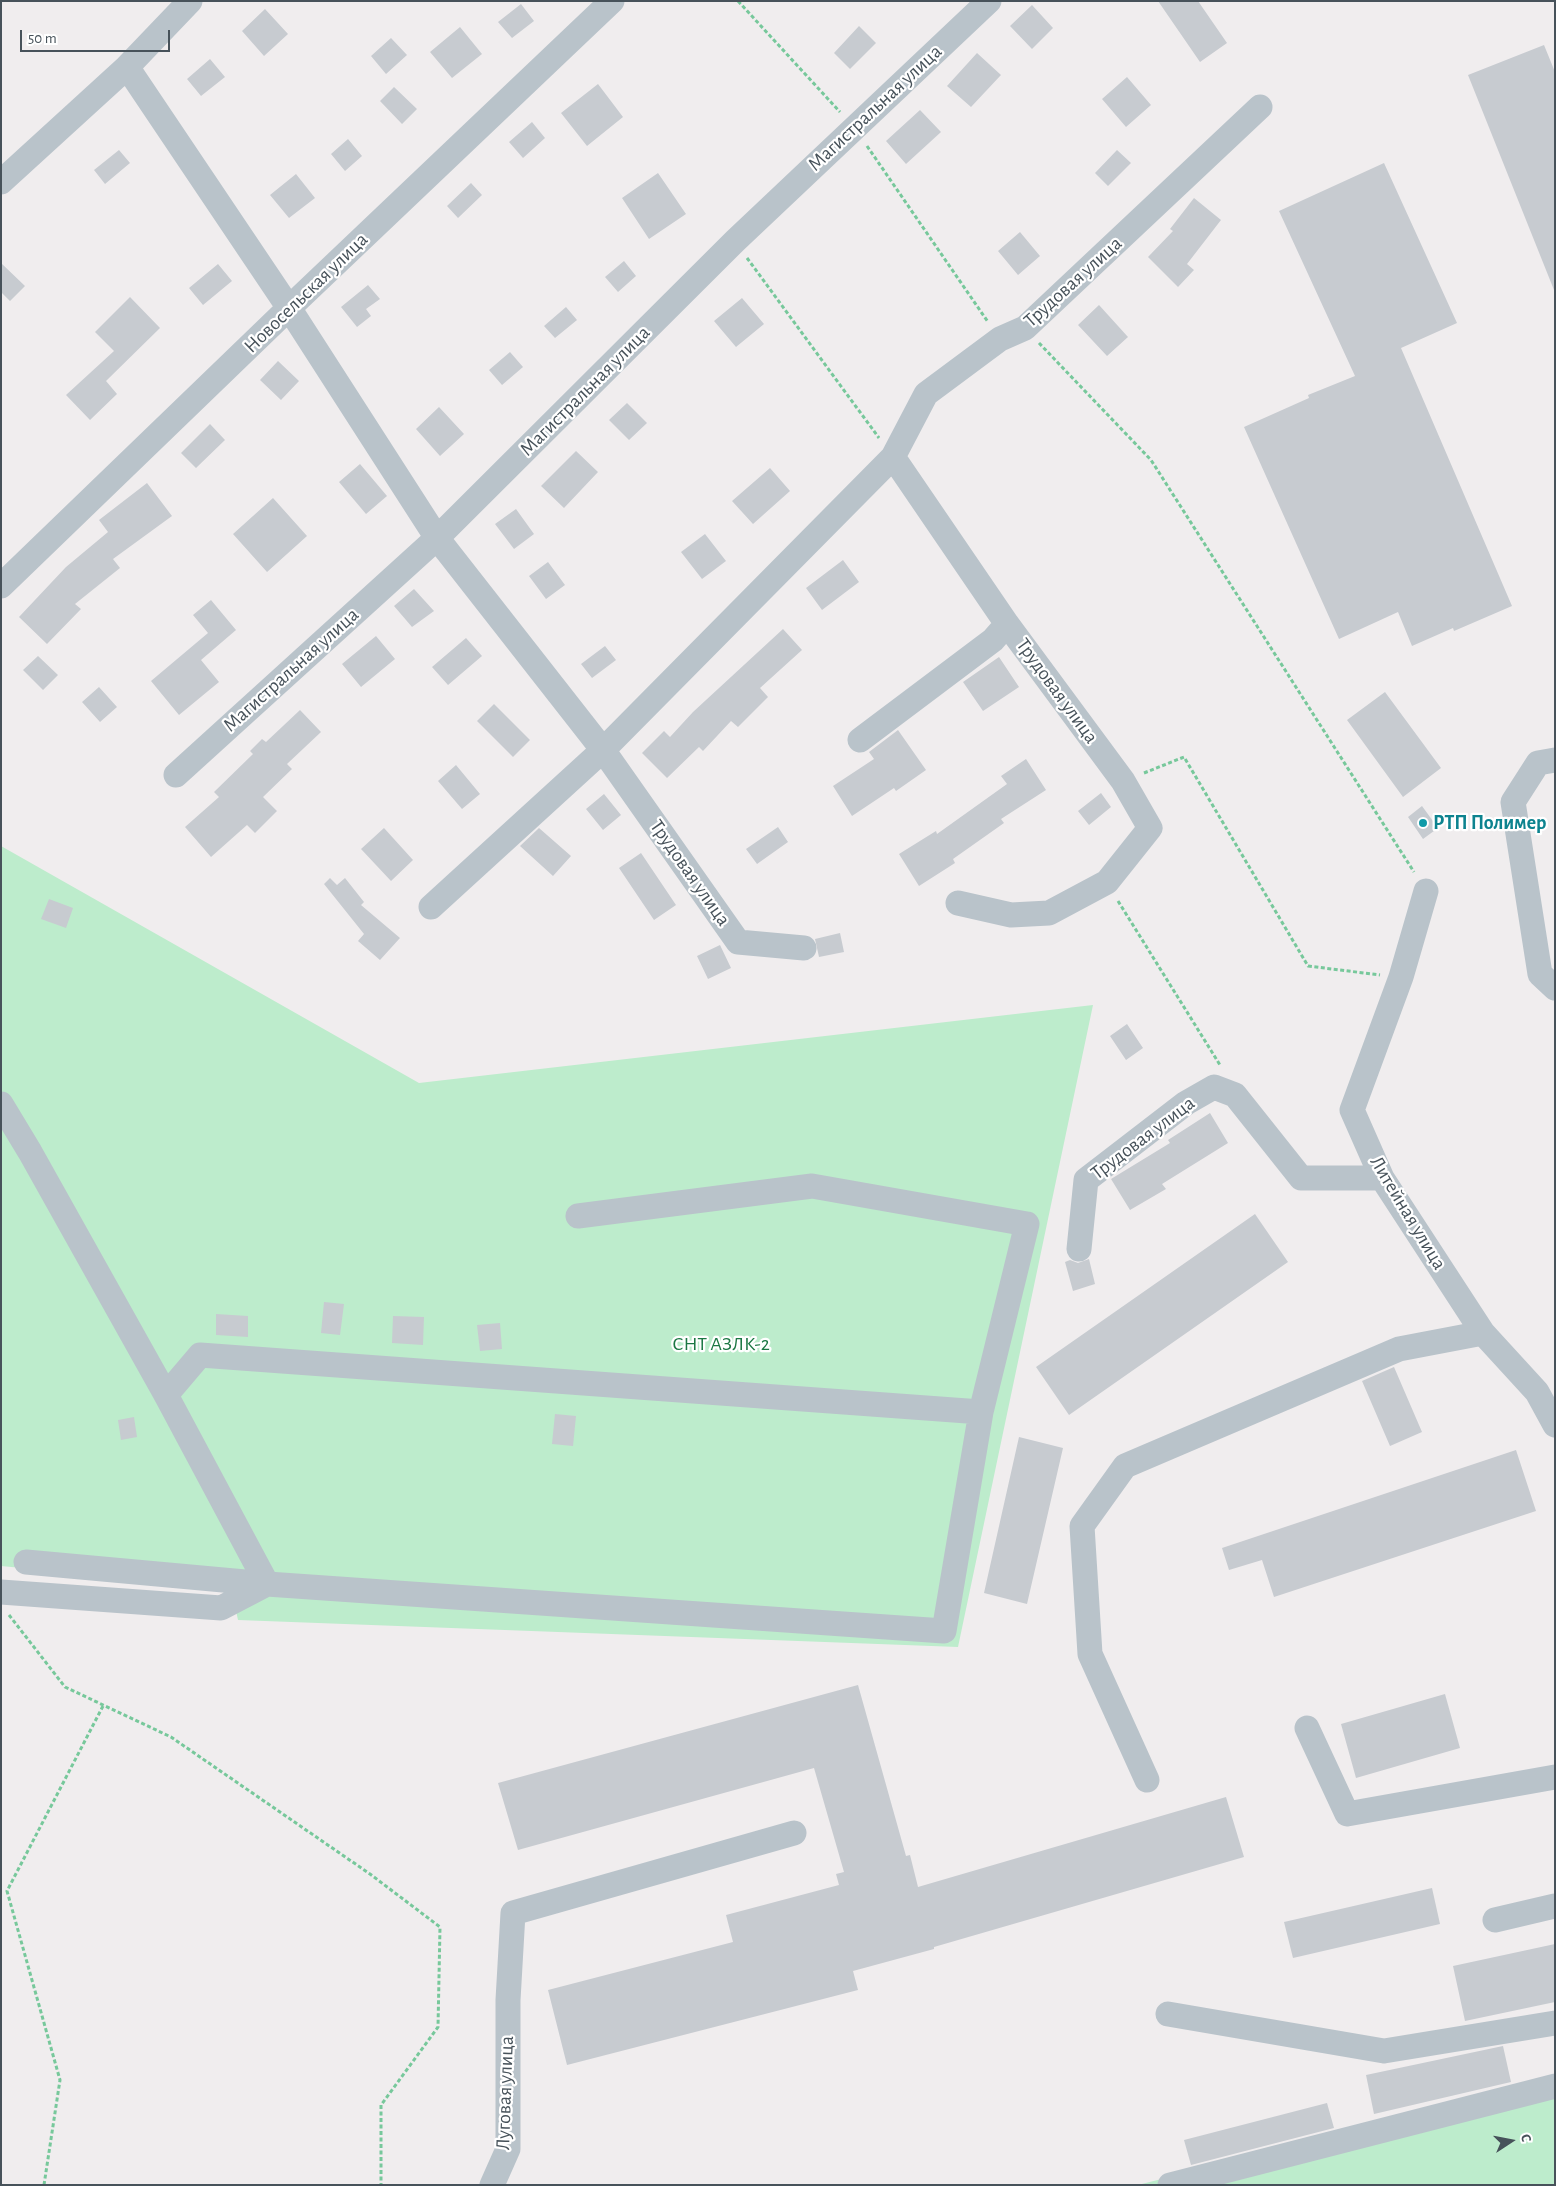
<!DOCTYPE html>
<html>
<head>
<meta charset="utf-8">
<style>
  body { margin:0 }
  #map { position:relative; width:1556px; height:2186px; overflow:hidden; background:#f0edee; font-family:"Alegreya Sans",sans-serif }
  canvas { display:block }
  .frame { position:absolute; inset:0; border:2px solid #47525a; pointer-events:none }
  .north { position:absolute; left:1486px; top:2116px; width:50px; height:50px; -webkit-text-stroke:4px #fff; paint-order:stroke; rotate:79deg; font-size:14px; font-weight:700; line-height:20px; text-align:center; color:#47525a }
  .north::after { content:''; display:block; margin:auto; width:18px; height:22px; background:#47525a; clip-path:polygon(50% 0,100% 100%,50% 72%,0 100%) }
  .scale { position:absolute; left:20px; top:30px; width:150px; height:22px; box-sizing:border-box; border:2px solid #47525a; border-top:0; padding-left:6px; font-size:15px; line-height:18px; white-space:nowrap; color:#47525a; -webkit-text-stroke:4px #fff; paint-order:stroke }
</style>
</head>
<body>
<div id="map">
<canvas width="1556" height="2186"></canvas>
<div class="frame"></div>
<div class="north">С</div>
<div class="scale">50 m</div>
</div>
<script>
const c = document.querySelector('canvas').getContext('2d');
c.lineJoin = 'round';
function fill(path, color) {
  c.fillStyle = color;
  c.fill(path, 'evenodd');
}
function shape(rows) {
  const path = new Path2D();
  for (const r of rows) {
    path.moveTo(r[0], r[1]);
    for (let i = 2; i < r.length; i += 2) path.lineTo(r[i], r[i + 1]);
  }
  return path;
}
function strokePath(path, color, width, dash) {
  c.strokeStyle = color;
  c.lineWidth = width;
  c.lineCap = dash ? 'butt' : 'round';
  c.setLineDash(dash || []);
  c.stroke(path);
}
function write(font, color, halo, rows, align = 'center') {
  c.font = font + ' "Alegreya Sans",sans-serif';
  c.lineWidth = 4.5;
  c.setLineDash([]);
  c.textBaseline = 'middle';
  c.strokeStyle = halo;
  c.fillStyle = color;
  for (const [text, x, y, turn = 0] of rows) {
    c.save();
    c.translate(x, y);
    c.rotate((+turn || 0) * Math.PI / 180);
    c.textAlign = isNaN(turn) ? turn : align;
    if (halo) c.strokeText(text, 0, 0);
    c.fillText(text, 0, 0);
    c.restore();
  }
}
fill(shape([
  [1,846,419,1083,1093,1005,958,1647,238,1620,231,1588,1,1566],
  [1555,2078,1555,2185,1138,2185]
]), '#bdeccc');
fill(shape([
  [1158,1,1198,1,1227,43,1200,62],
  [521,4,534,21,512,38,498,22],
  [1032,5,1053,28,1032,49,1010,26],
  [265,9,288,34,264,56,242,31],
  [859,26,876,43,850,69,834,53],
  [460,27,482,54,452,78,430,52],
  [391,38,407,55,386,74,371,56],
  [1544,45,1555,72,1554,290,1468,75],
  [977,53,1001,75,971,107,947,86],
  [210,59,225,77,201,96,187,79],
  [1127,77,1151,105,1126,127,1102,99],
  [598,84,623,117,587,146,561,113],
  [394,87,417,109,402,124,380,101],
  [920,110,941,132,906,164,886,141],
  [532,122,545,138,523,158,509,142],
  [348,139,362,156,345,171,331,154],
  [119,150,130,163,105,184,94,170],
  [1117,150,1131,163,1108,186,1095,173],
  [1384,163,1457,323,1401,348,1512,606,1454,631,1453,628,1412,646,1398,612,1339,639,1244,427,1309,398,1308,395,1355,376,1279,211],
  [658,173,686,214,649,239,622,198],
  [296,174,315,198,289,218,270,195],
  [471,183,482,195,458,218,447,206],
  [1194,198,1221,220,1187,264,1194,270,1178,287,1148,257,1173,231,1170,229],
  [1020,232,1040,256,1018,275,998,251],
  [624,261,636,276,618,292,605,277],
  [1,263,25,286,10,301,1,292],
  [218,264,232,281,203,305,189,288],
  [368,285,380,299,366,309,371,316,357,327,341,307],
  [130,297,160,328,106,381,117,394,90,420,66,395,114,351,95,332],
  [742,298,764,324,736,347,714,321],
  [1099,305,1128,337,1107,356,1078,325],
  [566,307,577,320,555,338,544,326],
  [510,352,523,367,502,385,489,370],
  [278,361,299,381,281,400,260,380],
  [627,403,647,423,629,440,609,420],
  [439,407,464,434,440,456,416,429],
  [210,424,225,440,196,468,181,453],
  [576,451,598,472,564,508,541,486],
  [360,464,387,496,366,514,339,482],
  [770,468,790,491,753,524,732,501],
  [147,483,172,516,113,559,120,568,75,604,81,609,47,644,19,617,66,567,108,532,99,520],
  [273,498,307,536,267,572,233,534],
  [516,509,534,534,514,549,495,524],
  [705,534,726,561,702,579,681,552],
  [843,560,859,582,822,610,806,588],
  [548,562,565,585,546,599,529,576],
  [414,589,434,611,412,627,394,606],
  [211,600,236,630,201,660,219,682,179,715,151,681,208,633,193,615],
  [783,629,802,650,760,688,768,697,738,727,731,721,703,751,699,747,667,778,642,753,664,731,670,737,693,712],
  [376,636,395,659,361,687,342,664],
  [466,638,482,656,448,685,432,667],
  [605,646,616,660,592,678,581,664],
  [38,656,58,675,43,690,23,670],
  [999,657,1019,687,983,711,963,682],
  [99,687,117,707,100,722,82,702],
  [1385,692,1441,768,1403,797,1347,720],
  [494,704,530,740,513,757,477,721],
  [300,710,321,732,287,764,292,769,263,797,277,811,255,833,247,825,211,857,185,827,219,797,214,792,253,754,250,751,262,739,266,742],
  [898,730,926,770,896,791,894,788,852,816,833,786,874,759,869,752],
  [1026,759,1046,790,1001,819,1004,823,953,859,955,863,919,886,899,854,936,831,937,834,1007,784,1001,776],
  [456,765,480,794,462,809,438,781],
  [1101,793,1111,807,1089,825,1078,811],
  [604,794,621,815,603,830,586,809],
  [1422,806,1438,828,1423,839,1408,817],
  [778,827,788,842,757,864,746,849],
  [384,828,413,860,391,881,361,849],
  [539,828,571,856,553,876,520,846],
  [641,853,676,905,654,920,619,868],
  [330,878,337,885,345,878,364,902,361,905,400,938,380,960,358,941,364,934,324,884],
  [49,899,73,908,66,928,41,919],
  [840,933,844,952,819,957,815,939],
  [720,945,731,968,708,979,697,956],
  [1127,1024,1143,1048,1126,1060,1110,1036],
  [1210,1113,1228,1143,1162,1184,1166,1189,1130,1210,1111,1179,1170,1143,1168,1140],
  [1255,1214,1288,1262,1069,1415,1036,1367],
  [1089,1259,1095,1284,1073,1291,1065,1262,1070,1260,1078,1263],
  [324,1302,344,1304,340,1335,321,1333],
  [216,1314,248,1316,248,1337,216,1335],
  [393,1316,424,1317,423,1345,392,1343],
  [500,1323,502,1349,480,1351,477,1325],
  [1394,1367,1422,1432,1390,1446,1362,1381],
  [555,1414,576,1416,573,1446,552,1444],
  [134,1417,137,1437,121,1440,118,1420],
  [1019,1437,1063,1448,1027,1604,984,1593],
  [1516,1450,1536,1511,1274,1597,1262,1560,1229,1570,1222,1548],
  [858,1685,906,1856,910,1855,918,1887,1226,1797,1244,1857,934,1947,934,1949,853,1971,858,1990,567,2065,548,1990,733,1942,726,1915,839,1885,836,1874,844,1872,814,1768,518,1850,498,1783],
  [1445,1694,1460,1748,1356,1778,1341,1724],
  [1432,1888,1440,1924,1293,1958,1284,1922],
  [1555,1944,1555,2002,1465,2021,1453,1966],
  [1503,2046,1511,2082,1374,2114,1366,2075],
  [1327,2103,1334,2128,1191,2165,1184,2140]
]), '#c7cbd0');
strokePath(shape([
  [738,1,840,112],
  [867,146,988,322],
  [747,258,879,438],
  [1039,343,1151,460,1414,872],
  [1144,773,1184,757,1308,966,1380,975],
  [1118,901,1220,1065],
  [9,1615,65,1687,171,1737,370,1874,440,1927,438,2027,381,2105,381,2185],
  [44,2185,60,2080,7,1891,103,1706]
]), '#77c89b', 3, [4, 2.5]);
strokePath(shape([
  [127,67,289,308,437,538,603,750,738,942,804,948],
  [1,182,127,67,190,1],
  [893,457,1007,624,1123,781,1150,828,1107,882,1049,913,1011,915,958,903],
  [1,586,289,308,612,1],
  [860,740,993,640,1007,624],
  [1555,760,1538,763,1513,802,1540,974,1555,988],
  [176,775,437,538,735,241,989,1],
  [1426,891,1401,977,1352,1110,1382,1178,1483,1333,1537,1392,1555,1425],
  [431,907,603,750,893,457,926,394,1000,339,1025,328,1260,107],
  [1,1104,30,1152,166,1395,267,1584,221,1608,1,1592],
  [1079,1249,1086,1180,1186,1103,1214,1087,1235,1095,1301,1178,1382,1178],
  [166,1395,200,1355,981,1412],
  [26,1562,267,1584,944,1631,981,1412,1027,1224,812,1186,578,1216],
  [1307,1728,1347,1814,1555,1777],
  [1147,1780,1090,1654,1082,1526,1125,1466,1399,1349,1483,1333],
  [1495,1920,1555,1906],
  [1168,2014,1384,2051,1555,2023],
  [492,2185,508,2149,508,2000,513,1913,794,1833],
  [1170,2185,1555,2086]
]), '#b9c3ca', 25);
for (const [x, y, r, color] of [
  [1423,823,5,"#0f9aa8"]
]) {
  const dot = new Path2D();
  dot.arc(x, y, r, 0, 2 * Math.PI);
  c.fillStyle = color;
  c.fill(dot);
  strokePath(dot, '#fff', 2);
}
write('20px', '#47525a', '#fff', [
  ["Магистральная улица",875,108,-43],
  ["Трудовая улица",1073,282,-42],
  ["Новосельская улица",306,293,-44],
  ["Магистральная улица",585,391,-45],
  ["Магистральная улица",291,670,-42],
  ["Трудовая улица",1057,691,54],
  ["Трудовая улица",690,873,55],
  ["Трудовая улица",1143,1138,-37],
  ["Литейная улица",1408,1213,59],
  ["Луговая улица",505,2093,-88]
]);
write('bold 20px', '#0d838f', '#fff', [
  ["РТП Полимер",1433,823]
], 'left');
write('20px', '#1b7743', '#fff', [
  ["СНТ АЗЛК-2",721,1344]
]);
</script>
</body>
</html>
